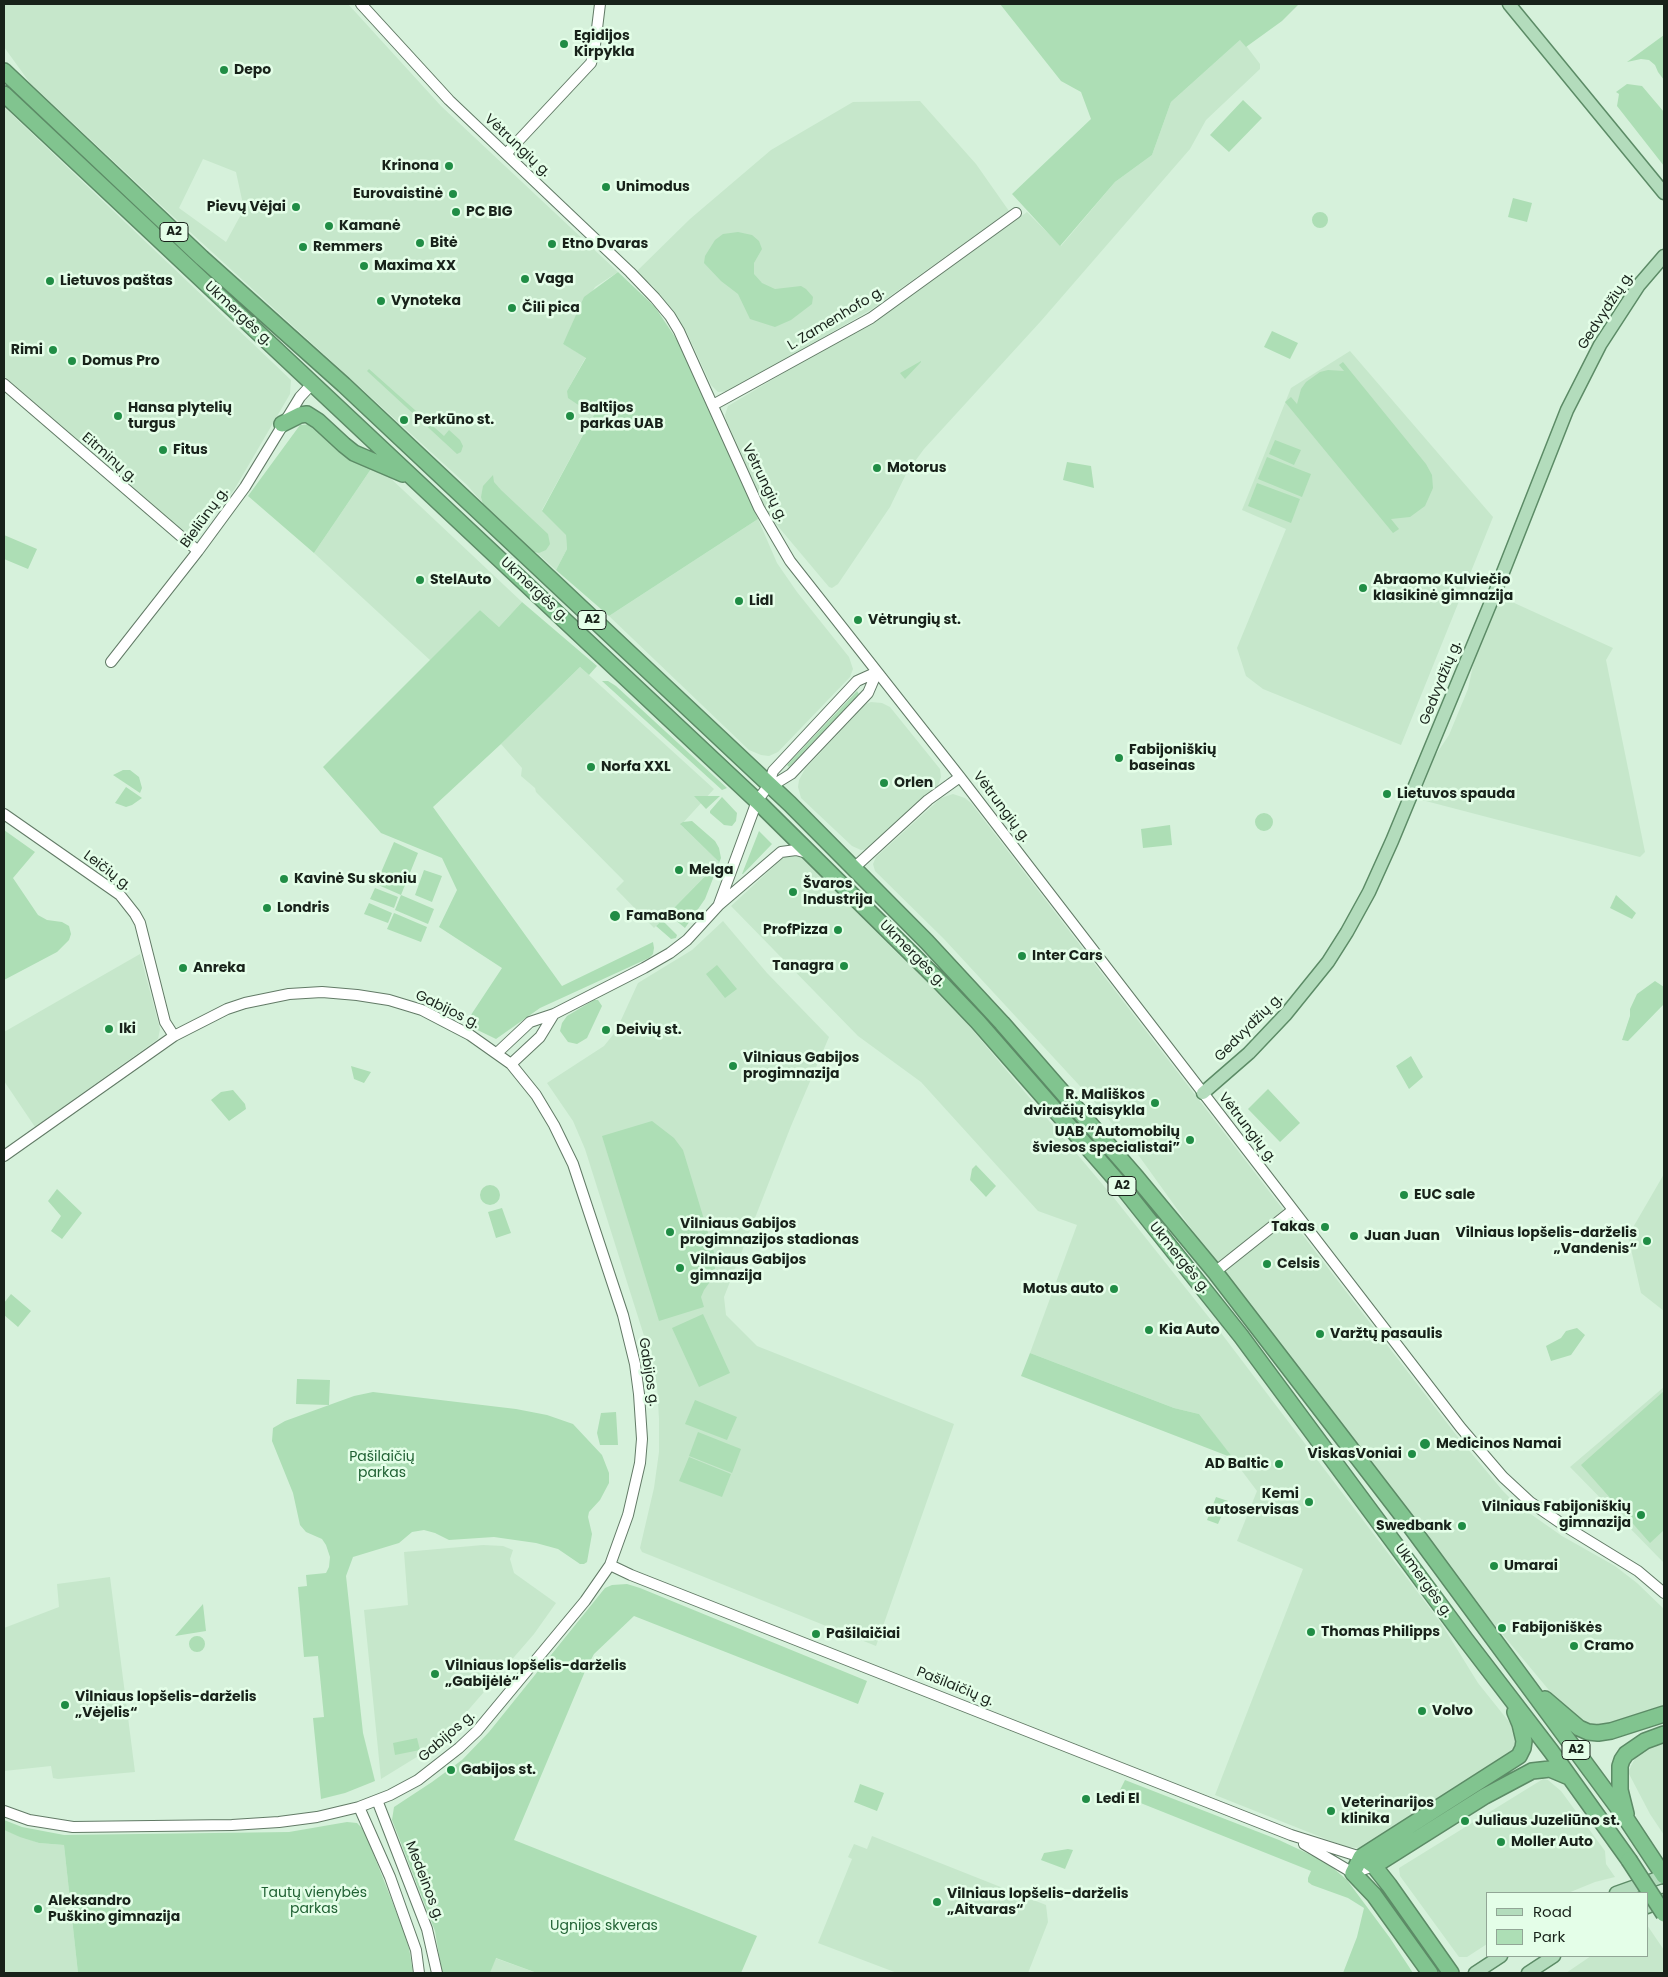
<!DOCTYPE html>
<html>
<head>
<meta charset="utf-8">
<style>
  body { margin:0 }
  #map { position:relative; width:1668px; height:1977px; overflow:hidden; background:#d6f1db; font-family:Poppins,sans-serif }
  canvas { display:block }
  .frame { position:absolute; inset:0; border:5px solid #18221a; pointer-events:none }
  .legend { position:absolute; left:1486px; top:1892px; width:162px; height:65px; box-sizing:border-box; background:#e4fee8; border:1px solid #92a696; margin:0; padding:6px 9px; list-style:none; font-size:15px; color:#18221a }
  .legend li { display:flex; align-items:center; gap:10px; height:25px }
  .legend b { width:25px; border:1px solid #92a696 }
</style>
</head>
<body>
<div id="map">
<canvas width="1668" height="1977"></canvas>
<div class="frame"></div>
<ul class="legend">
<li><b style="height:6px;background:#b3dcbc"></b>Road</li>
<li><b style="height:14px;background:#addeb5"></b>Park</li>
</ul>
</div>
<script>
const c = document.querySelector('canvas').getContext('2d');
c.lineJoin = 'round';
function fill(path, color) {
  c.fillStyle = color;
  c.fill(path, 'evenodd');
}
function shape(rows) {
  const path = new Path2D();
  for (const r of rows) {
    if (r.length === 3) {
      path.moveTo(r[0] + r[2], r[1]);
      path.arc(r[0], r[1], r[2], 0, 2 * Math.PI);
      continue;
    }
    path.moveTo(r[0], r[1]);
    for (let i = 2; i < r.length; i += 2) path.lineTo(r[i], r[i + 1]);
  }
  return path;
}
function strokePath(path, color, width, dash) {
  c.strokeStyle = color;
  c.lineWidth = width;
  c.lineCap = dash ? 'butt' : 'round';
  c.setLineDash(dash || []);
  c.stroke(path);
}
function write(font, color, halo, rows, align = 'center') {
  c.font = font + ' Poppins,sans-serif';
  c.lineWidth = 5;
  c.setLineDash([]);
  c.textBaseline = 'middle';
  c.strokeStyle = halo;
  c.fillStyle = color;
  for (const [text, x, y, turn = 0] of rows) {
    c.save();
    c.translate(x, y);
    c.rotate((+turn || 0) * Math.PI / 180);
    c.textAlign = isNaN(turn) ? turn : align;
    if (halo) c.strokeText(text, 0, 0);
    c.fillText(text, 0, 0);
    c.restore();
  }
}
fill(shape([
  [4,4,348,4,441,106,618,272,595,287,563,344,586,357,567,391,586,410,588,406,596,411,542,510,566,534,567,549,556,570,487,508,467,485,166,210,30,83,4,47],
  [203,159,236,172,244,209,226,242,179,208],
  [1241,39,1260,64,1260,69,1206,120,1190,149,1041,321,924,449,907,472,890,507,838,584,832,588,829,587,776,524,766,509,726,420,725,415,728,406,903,302,1027,212,1061,246,1115,182,1152,155,1171,102],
  [920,101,976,164,1009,211,872,309,730,391,718,392,711,385,686,331,653,286,636,272,690,219,771,150,853,102],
  [4,107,291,380,290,394,234,490,196,537,191,538,4,376],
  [1350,351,1493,517,1401,745,1263,689,1246,676,1237,648,1286,529,1242,510,1291,388],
  [373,466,386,474,522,602,499,627,480,610,431,661,314,553],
  [758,519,777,563,797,592,849,657,853,669,850,677,778,752,769,756,761,755,749,750,609,616],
  [1499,596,1613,648,1606,660,1645,852,1640,857,1418,799,1435,756,1449,735,1468,689,1475,656],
  [580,667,714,789,681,825,719,862,654,928,616,889,624,881,536,792,535,788,521,776,522,768,501,744],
  [871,702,882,703,890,707,940,769,941,777,938,786,879,840,868,849,861,850,852,846,801,798,798,787,799,780,805,769,866,704],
  [953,794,965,798,971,803,1457,1436,1503,1491,1515,1503,1562,1536,1615,1566,1637,1583,1664,1609,1664,1709,1607,1726,1589,1727,1568,1713,1474,1600,1210,1255,1139,1156,1091,1098,944,939,875,871,873,864,876,857,941,798],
  [791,855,801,857,943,995,1114,1198,1215,1325,1441,1623,1478,1683,1514,1728,1518,1740,1513,1753,1368,1846,1361,1848,1346,1847,1215,1795,1303,1569,1237,1541,1257,1491,1199,1414,1174,1408,1030,1353,1077,1225,1038,1211,921,1082,858,1036,731,906,784,857],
  [723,921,767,973,829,1037,791,1126,724,1297,726,1315,757,1346,954,1424,876,1646,642,1552,640,1548,654,1488,659,1452,659,1419,657,1385,651,1358,585,1149,573,1121,547,1083,604,1046,616,1031,638,983,692,950],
  [140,954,160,1029,158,1039,35,1127,4,1081,4,1032],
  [1664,1174,1664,1311,1641,1293,1628,1236],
  [1664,1387,1664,1563,1570,1467],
  [483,1545,503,1546,513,1550,510,1559,514,1573,556,1603,534,1634,445,1737,420,1755,381,1779,364,1610,408,1605,404,1552],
  [110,1577,135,1772,58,1779,53,1778,51,1766,4,1771,4,1628,59,1607,57,1584],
  [1664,1743,1664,1835,1650,1814,1628,1772,1635,1758,1641,1753],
  [1543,1779,1548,1780,1561,1791,1605,1851,1606,1864,1615,1877,1595,1882,1568,1893,1487,1893,1487,1944,1467,1957,1459,1957,1400,1876,1399,1868],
  [4,1830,39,1843,64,1845,78,1973,4,1973],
  [872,1836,1046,1905,1048,1922,1028,1973,897,1973,818,1943,852,1859,848,1857,854,1844,867,1849],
  [1647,1925,1664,1950,1664,1973,1566,1973,1591,1956,1647,1956],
  [495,1958,537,1973,490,1973]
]), '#c6e7cb');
fill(shape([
  [1000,4,1299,4,1282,21,1246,47,1240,40,1171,102,1152,155,1115,182,1060,246,1012,194,1091,119,1081,92,1061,81],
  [1664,35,1664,80,1658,72,1655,65,1649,60,1641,59,1627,62],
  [1627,84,1642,86,1664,112,1664,166,1617,106,1619,94,1616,92],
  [1243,100,1262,118,1229,152,1210,135],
  [1513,198,1532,203,1527,222,1508,217],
  [1320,220,8],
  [738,232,752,235,759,241,762,249,754,263,754,274,762,283,775,289,801,286,806,289,813,297,812,304,791,320,775,327,750,319,738,294,721,281,704,263,705,256,715,240,723,234],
  [618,272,655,307,679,343,758,519,609,616,556,570,567,549,566,535,542,511,596,411,589,407,586,410,568,398,567,391,586,358,563,344,584,297],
  [1272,331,1298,343,1290,359,1264,347],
  [921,361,921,362,905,379,900,373],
  [1343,362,1426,464,1432,475,1433,488,1425,506,1410,517,1391,519,1399,529,1393,533,1285,402,1291,397,1297,404,1301,389,1306,382,1320,372,1328,370,1344,371,1339,365],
  [369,369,444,436,449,430,460,440,463,446,461,452,457,454,367,371],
  [312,424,373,466,314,553,248,496,300,425],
  [1275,440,1301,450,1294,465,1269,454],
  [1267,457,1311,474,1302,497,1258,479],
  [1067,462,1091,466,1094,488,1063,480],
  [493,475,494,482,501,490,548,534,550,544,546,550,539,553,534,552,483,504,481,497,483,486],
  [1257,483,1300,499,1291,523,1248,506],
  [4,535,37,549,28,569,4,559],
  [522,602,597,666,589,675,580,667,501,744,433,807,562,986,653,942,654,948,653,954,649,958,540,1008,496,1039,465,1024,502,968,439,927,457,890,442,858,381,833,323,767,480,610,499,627],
  [602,681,608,681,616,686,727,788,722,790],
  [857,691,859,694,789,767,787,765],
  [123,770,130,770,139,777,142,788,140,793,113,775],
  [126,787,142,798,132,805,126,807,115,803],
  [694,796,720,796,706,809],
  [722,797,737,813,736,821,732,826,724,825,710,813,710,811],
  [1264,822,9],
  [692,821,715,841,719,848,721,858,705,899,685,928,668,914,719,862,680,824,683,822],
  [1170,825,1172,845,1143,848,1141,829],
  [4,830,35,852,13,878,38,915,47,920,62,922,69,926,71,934,69,940,57,952,4,980],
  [759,831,772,844,743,874,742,874],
  [394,842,418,853,401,895,376,884],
  [424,870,442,876,432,902,415,895],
  [375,888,398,897,394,908,370,899],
  [401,895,434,909,428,924,395,910],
  [1616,895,1636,913,1632,919,1610,908],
  [369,903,392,913,388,923,364,914],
  [394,913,427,927,421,942,387,929],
  [662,920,677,935,676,938,671,939,656,926],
  [717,965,737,989,725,998,706,974],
  [1655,981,1664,987,1664,1004,1628,1041,1622,1040,1630,1016,1630,1009,1637,994],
  [594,1000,598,1000,602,1006,587,1038,577,1044,568,1042,560,1031,562,1023,567,1016],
  [1411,1056,1423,1077,1409,1089,1396,1066],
  [351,1066,371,1072,364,1083,354,1079],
  [1268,1089,1300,1123,1280,1142,1248,1109],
  [233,1090,245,1104,246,1109,229,1121,211,1100,221,1092],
  [652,1121,674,1138,683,1150,716,1259,714,1276,704,1290,701,1297,704,1307,659,1321,602,1136],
  [976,1165,996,1186,986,1197,970,1180,972,1169],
  [490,1195,10],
  [57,1189,82,1213,62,1239,51,1231,61,1216,48,1201],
  [502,1208,511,1233,496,1238,488,1212],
  [11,1294,31,1311,18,1327,4,1315,4,1303],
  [703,1314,730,1373,699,1387,672,1328],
  [1577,1328,1585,1335,1571,1355,1551,1361,1546,1346,1561,1338,1566,1331],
  [1030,1353,1174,1408,1199,1414,1233,1458,1021,1376],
  [297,1379,330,1380,329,1405,296,1404],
  [1664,1391,1664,1530,1650,1543,1581,1465],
  [373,1392,516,1409,547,1415,573,1424,602,1455,609,1473,609,1483,600,1500,589,1512,588,1517,592,1534,587,1562,584,1564,580,1564,558,1549,536,1543,494,1537,449,1540,435,1533,424,1530,412,1532,399,1543,353,1557,346,1576,363,1733,375,1781,345,1793,321,1799,313,1718,324,1717,318,1656,304,1657,298,1587,307,1586,306,1575,326,1573,329,1567,330,1557,326,1545,322,1539,306,1532,300,1525,293,1493,272,1441,273,1428,285,1421,354,1396],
  [695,1400,737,1417,727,1440,685,1424],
  [616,1412,618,1445,600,1445,597,1433,601,1413],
  [698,1432,741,1449,732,1473,689,1456],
  [689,1457,731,1474,722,1497,679,1481],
  [1216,1497,1228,1501,1218,1524,1207,1520],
  [627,1584,640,1588,867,1681,858,1704,634,1616,594,1654,586,1669,514,1840,757,1936,741,1973,537,1973,496,1958,490,1973,442,1973,435,1931,392,1820,394,1807,432,1782,462,1760,489,1732,605,1588,612,1585],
  [203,1604,206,1631,175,1636],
  [197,1644,8],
  [417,1738,420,1750,395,1755,393,1743],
  [1125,1780,1279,1840,1326,1862,1347,1880,1390,1938,1413,1973,1343,1973,1357,1937,1364,1908,1348,1898,1312,1885,1308,1882,1308,1878,1311,1871,1118,1794],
  [860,1784,884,1793,877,1811,854,1802],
  [4,1820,22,1827,64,1835,289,1832,347,1822,357,1823,364,1830,403,1929,409,1948,413,1973,78,1973,64,1845,39,1843,20,1837,4,1830],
  [1068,1849,1073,1850,1065,1869,1041,1860,1044,1853]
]), '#addeb5');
const minor = shape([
  [361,4,449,100,630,272,655,298,670,316,679,331,759,508,790,561,960,777,1461,1428,1503,1477,1530,1502,1568,1528,1638,1571,1664,1593],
  [506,154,591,63,594,53,600,4],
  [4,384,198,551],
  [713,405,871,318,1016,213],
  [111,662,198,551,245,487,300,397,312,384],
  [769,785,778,782,791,774,868,693,877,672],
  [4,814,120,895,135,914,140,923,165,1022,174,1036],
  [855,867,928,800,960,777],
  [719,904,757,801,769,785,773,771,857,681,877,672],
  [497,1053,530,1022,554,1014,644,968,670,953,687,940,719,905,781,852,796,850,807,853],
  [511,1064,540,1037,554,1014],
  [4,1156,174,1036,227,1009,245,1003,289,994,322,992,357,995,389,1000,422,1010,470,1035,511,1064,536,1095,554,1125,573,1164,623,1315,635,1364,639,1394,642,1439,640,1463,628,1515,610,1565,585,1601,477,1731,459,1748,418,1780,390,1795,359,1807,317,1817,279,1822,232,1825,73,1827,29,1820,4,1811],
  [1215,1272,1293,1210],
  [610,1565,631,1575,1291,1835,1361,1857],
  [377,1800,427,1929,437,1973],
  [359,1807,390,1877,406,1922,416,1950,419,1973],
  [1304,1844,1353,1873,1374,1866]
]);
const major = shape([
  [1509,4,1664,193],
  [1203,1093,1249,1053,1286,1014,1328,962,1347,932,1369,892,1392,841,1496,590,1567,410,1600,345,1639,285,1664,256],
  [1616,1893,1664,1876],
  [1647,1907,1664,1900],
  [1475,1973,1501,1956],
  [1528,1973,1554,1956]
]);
const highway = shape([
  [4,71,202,258,344,385,790,804,927,942,1002,1023,1137,1178,1215,1272,1408,1523,1627,1820,1664,1876],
  [4,94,757,801,938,980,978,1022,1124,1189,1241,1336,1466,1640,1551,1751,1629,1860],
  [282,424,300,415,307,414,318,421,344,445,354,453,403,474],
  [1545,1699,1579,1728,1588,1732,1598,1733,1611,1731,1664,1714],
  [1626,1814,1620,1790,1620,1766,1622,1760,1626,1754,1645,1741,1664,1734],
  [1367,1861,1374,1866,1389,1885,1451,1973],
  [1374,1866,1485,1796,1532,1771,1550,1769,1569,1777],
  [1430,1973,1374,1895,1353,1873,1361,1857,1519,1756,1523,1748,1524,1741,1520,1724,1515,1712]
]);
strokePath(minor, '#627a66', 12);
strokePath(major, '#5c8b66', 15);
strokePath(highway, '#5c8b66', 18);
strokePath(minor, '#fff', 10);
strokePath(major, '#b3dcbc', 12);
strokePath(highway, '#81c48f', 15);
const highwayBridge = shape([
  [1629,1860,1664,1914]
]);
strokePath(highwayBridge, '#5c8b66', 18, []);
strokePath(highwayBridge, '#81c48f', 15);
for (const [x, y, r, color] of [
  [564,44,5,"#208d45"],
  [224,70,5,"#208d45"],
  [449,166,5,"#208d45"],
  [606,187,5,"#208d45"],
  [453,194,5,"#208d45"],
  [296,207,5,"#208d45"],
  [456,212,5,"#208d45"],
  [329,226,5,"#208d45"],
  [420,243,5,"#208d45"],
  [552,244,5,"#208d45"],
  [303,247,5,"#208d45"],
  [364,266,5,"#208d45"],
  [525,279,5,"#208d45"],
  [50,281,5,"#208d45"],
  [381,301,5,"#208d45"],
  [512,308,5,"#208d45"],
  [53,350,5,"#208d45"],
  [72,361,5,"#208d45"],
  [118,416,5,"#208d45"],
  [570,416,5,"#208d45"],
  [404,420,5,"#208d45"],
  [163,450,5,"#208d45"],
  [877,468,5,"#208d45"],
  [420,580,5,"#208d45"],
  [1363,588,5,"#208d45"],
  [739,601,5,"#208d45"],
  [858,620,5,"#208d45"],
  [1119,758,5,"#208d45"],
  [591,767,5,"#208d45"],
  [884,783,5,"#208d45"],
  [1387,794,5,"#208d45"],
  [679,870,5,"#208d45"],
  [284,879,5,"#208d45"],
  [793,892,5,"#208d45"],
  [267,908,5,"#208d45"],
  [615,916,6,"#208d45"],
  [838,930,5,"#208d45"],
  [1022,956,5,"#208d45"],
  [844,966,5,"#208d45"],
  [183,968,5,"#208d45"],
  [109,1029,5,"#208d45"],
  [606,1030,5,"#208d45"],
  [733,1066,5,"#208d45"],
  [1155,1103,5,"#208d45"],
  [1190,1140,5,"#208d45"],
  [1404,1195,5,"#208d45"],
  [1325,1227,5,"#208d45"],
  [670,1232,5,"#208d45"],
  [1354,1236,5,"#208d45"],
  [1647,1241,5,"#208d45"],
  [1267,1264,5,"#208d45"],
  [680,1268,5,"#208d45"],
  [1114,1289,5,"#208d45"],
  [1149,1330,5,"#208d45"],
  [1320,1334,5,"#208d45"],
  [1425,1444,6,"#208d45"],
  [1412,1454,5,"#208d45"],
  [1279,1464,5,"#208d45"],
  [1309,1502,5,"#208d45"],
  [1641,1515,5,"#208d45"],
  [1462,1526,5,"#208d45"],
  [1494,1566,5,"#208d45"],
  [1502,1628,5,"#208d45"],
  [1311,1632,5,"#208d45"],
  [816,1634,5,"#208d45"],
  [1574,1646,5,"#208d45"],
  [435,1674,5,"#208d45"],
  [65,1705,5,"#208d45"],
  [1422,1711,5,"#208d45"],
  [451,1770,5,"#208d45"],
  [1086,1799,5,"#208d45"],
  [1331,1811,5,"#208d45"],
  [1465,1821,5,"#208d45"],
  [1501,1842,5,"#208d45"],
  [937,1902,5,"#208d45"],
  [38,1909,5,"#208d45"]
]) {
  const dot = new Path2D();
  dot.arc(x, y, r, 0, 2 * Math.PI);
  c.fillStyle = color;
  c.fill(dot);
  strokePath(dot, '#e4fee8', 2);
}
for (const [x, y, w] of [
  [174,232,28],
  [592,620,28],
  [1122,1186,28],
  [1576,1750,28]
]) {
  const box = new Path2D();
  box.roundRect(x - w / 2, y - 9.5, w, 19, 4);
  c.fillStyle = '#e4fee8';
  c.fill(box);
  strokePath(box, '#18221a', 1);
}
write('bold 12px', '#18221a', null, [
  ["A2",174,232],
  ["A2",592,620],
  ["A2",1122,1186],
  ["A2",1576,1750]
]);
write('bold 14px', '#18221a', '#e4fee8', [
  ["Egidijos",574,36],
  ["Kirpykla",574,52],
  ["Depo",234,70],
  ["Krinona",439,166,"right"],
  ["Unimodus",616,187],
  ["Eurovaistinė",443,194,"right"],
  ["Pievų Vėjai",286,207,"right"],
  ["PC BIG",466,212],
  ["Kamanė",339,226],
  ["Bitė",430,243],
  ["Etno Dvaras",562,244],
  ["Remmers",313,247],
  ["Maxima XX",374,266],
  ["Vaga",535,279],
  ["Lietuvos paštas",60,281],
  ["Vynoteka",391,301],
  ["Čili pica",522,308],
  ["Rimi",43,350,"right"],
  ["Domus Pro",82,361],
  ["Hansa plytelių",128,408],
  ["turgus",128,424],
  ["Baltijos",580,408],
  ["parkas UAB",580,424],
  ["Perkūno st.",414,420],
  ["Fitus",173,450],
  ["Motorus",887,468],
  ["StelAuto",430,580],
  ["Abraomo Kulviečio",1373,580],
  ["klasikinė gimnazija",1373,596],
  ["Lidl",749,601],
  ["Vėtrungių st.",868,620],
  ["Fabijoniškių",1129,750],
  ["baseinas",1129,766],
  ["Norfa XXL",601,767],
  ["Orlen",894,783],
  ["Lietuvos spauda",1397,794],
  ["Melga",689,870],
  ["Kavinė Su skoniu",294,879],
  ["Švaros",803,884],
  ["Industrija",803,900],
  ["Londris",277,908],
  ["FamaBona",626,916],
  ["ProfPizza",828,930,"right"],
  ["Inter Cars",1032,956],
  ["Tanagra",834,966,"right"],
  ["Anreka",193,968],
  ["Iki",119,1029],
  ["Deivių st.",616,1030],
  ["Vilniaus Gabijos",743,1058],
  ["progimnazija",743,1074],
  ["R. Mališkos",1145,1095,"right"],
  ["dviračių taisykla",1145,1111,"right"],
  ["UAB “Automobilų",1180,1132,"right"],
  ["šviesos specialistai”",1180,1148,"right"],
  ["EUC sale",1414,1195],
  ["Vilniaus Gabijos",680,1224],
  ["progimnazijos stadionas",680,1240],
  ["Takas",1315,1227,"right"],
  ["Vilniaus lopšelis-darželis",1637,1233,"right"],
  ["„Vandenis“",1637,1249,"right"],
  ["Juan Juan",1364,1236],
  ["Vilniaus Gabijos",690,1260],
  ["gimnazija",690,1276],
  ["Celsis",1277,1264],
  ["Motus auto",1104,1289,"right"],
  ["Kia Auto",1159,1330],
  ["Varžtų pasaulis",1330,1334],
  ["Medicinos Namai",1436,1444],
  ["ViskasVoniai",1402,1454,"right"],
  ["AD Baltic",1269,1464,"right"],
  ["Kemi",1299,1494,"right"],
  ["autoservisas",1299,1510,"right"],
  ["Vilniaus Fabijoniškių",1631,1507,"right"],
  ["gimnazija",1631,1523,"right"],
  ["Swedbank",1452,1526,"right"],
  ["Umarai",1504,1566],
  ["Fabijoniškės",1512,1628],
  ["Thomas Philipps",1321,1632],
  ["Pašilaičiai",826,1634],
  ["Cramo",1584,1646],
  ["Vilniaus lopšelis-darželis",445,1666],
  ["„Gabijėlė“",445,1682],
  ["Vilniaus lopšelis-darželis",75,1697],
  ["„Vėjelis“",75,1713],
  ["Volvo",1432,1711],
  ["Gabijos st.",461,1770],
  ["Ledi El",1096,1799],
  ["Veterinarijos",1341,1803],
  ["klinika",1341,1819],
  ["Juliaus Juzeliūno st.",1475,1821],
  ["Moller Auto",1511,1842],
  ["Vilniaus lopšelis-darželis",947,1894],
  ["„Aitvaras“",947,1910],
  ["Aleksandro",48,1901],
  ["Puškino gimnazija",48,1917]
], 'left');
write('14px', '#18221a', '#e4fee8', [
  ["Vėtrungių g.",517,146,43],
  ["Gedvydžių g.",1606,311,-57],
  ["Ukmergės g.",238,314,43],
  ["L. Zamenhofo g.",836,319,-31],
  ["Eitminų g.",109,458,41],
  ["Vėtrungių g.",764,483,64],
  ["Bieliūnų g.",205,518,-54],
  ["Ukmergės g.",534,590,43],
  ["Gedvydžių g.",1441,683,-68],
  ["Vėtrungių g.",1001,807,53],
  ["Leičių g.",107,871,37],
  ["Ukmergės g.",912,954,45],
  ["Gabijos g.",447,1010,26],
  ["Gedvydžių g.",1249,1028,-45],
  ["Vėtrungių g.",1247,1128,52],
  ["Ukmergės g.",1179,1258,51],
  ["Gabijos g.",648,1372,81],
  ["Ukmergės g.",1423,1581,54],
  ["Pašilaičių g.",955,1687,22],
  ["Gabijos g.",447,1737,-41],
  ["Medeinos g.",424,1881,69]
]);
write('14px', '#216234', '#e4fee8', [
  ["Pašilaičių",382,1457],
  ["parkas",382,1473],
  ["Tautų vienybės",314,1893],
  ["parkas",314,1909],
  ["Ugnijos skveras",604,1926]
]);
</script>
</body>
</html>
